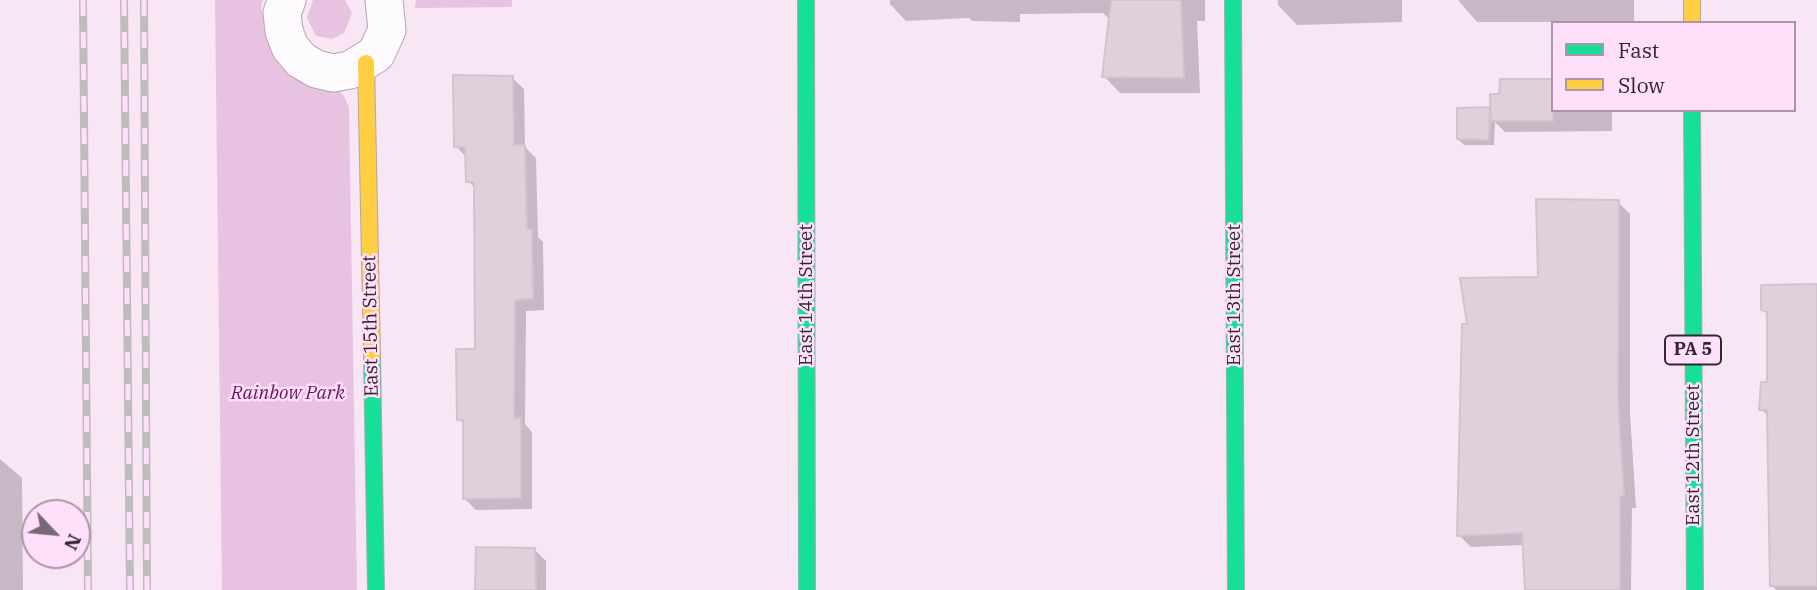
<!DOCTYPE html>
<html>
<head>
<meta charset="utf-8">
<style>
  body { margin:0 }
  #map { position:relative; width:1817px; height:590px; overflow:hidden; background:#f8e6f5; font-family:"IBM Plex Serif",serif }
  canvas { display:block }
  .legend { position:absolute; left:1551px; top:21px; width:245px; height:91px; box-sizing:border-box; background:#ffdffa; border:2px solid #ad95a9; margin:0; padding:9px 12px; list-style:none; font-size:21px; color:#322630 }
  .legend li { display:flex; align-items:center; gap:14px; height:35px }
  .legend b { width:35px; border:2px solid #ad95a9 }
  .north { position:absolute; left:21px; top:499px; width:70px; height:70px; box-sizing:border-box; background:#ffdffa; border:2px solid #ad95a9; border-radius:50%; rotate:116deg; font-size:19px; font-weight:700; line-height:28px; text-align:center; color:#322630 }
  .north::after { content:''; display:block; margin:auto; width:24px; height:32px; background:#776975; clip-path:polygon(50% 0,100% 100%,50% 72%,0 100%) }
</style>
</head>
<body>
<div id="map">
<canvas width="1817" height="590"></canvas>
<ul class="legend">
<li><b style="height:9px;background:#16e098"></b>Fast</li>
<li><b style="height:9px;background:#ffcf43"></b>Slow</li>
</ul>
<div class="north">N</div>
</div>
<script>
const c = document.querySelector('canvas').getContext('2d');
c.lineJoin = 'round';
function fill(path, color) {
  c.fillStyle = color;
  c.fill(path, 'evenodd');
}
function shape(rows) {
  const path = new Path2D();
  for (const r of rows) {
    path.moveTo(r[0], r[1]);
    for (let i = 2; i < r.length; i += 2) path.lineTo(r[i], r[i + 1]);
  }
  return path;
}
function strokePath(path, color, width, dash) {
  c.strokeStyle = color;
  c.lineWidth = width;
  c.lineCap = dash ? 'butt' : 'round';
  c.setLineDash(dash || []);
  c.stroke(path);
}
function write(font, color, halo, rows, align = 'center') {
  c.font = font + ' "IBM Plex Serif",serif';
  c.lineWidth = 5;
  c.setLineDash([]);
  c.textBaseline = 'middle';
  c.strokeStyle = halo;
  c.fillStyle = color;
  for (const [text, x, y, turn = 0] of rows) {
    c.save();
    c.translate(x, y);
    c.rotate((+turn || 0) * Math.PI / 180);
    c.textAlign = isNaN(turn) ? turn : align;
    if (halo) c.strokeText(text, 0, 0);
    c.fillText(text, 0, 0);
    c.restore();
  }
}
fill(shape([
  [215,0,263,0,261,6,271,51,282,65,295,78,337,89,344,96,349,108,357,590,222,590],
  [313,0,345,0,352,13,344,33,332,39,316,36,307,18],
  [416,0,512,0,512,7,415,8]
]), '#e7c3e1');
fill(shape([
  [890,0,1205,0,1205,21,1197,21,1200,93,1120,93,1104,76,1110,20,1103,13,1020,14,1020,22,972,21,969,18,906,21,890,4],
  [1278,0,1402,0,1402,22,1297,25,1278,5],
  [1458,0,1634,0,1634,22,1477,22],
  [512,78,524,89,525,147,536,158,538,237,543,242,544,310,526,311,525,424,532,432,532,509,476,510,464,498,464,425,459,419,477,351,476,189,468,181,467,158,456,146],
  [1489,109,1493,113,1612,110,1612,131,1505,132,1495,122,1494,145,1464,145,1458,139],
  [1618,202,1630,214,1630,413,1636,508,1632,508,1631,590,1526,590,1524,545,1471,547,1459,535,1469,326,1540,279],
  [1817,285,1817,590,1776,590,1772,585,1769,417,1761,409,1769,384,1769,316,1763,310],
  [0,459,22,478,23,590,0,590],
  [534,549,546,561,546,590,477,590]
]), '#0003');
const building = shape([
  [1111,0,1181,0,1184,78,1102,77,1111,0],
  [453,75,513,76,514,145,525,145,527,229,532,229,533,299,515,300,514,418,521,418,521,498,463,499,463,420,457,420,456,349,475,349,474,182,466,182,465,147,454,147,453,75],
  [1500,79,1553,79,1553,121,1491,121,1490,94,1499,94,1500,79],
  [1490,107,1489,140,1457,139,1457,108,1490,107],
  [1536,199,1619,200,1618,400,1624,496,1620,496,1620,590,1525,590,1522,533,1457,536,1462,324,1467,324,1460,278,1538,277,1536,199],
  [1817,284,1817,586,1770,586,1767,410,1759,410,1761,382,1767,382,1767,312,1761,310,1761,285,1817,284],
  [476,547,535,548,536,590,475,590,476,547]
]);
fill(building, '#ded1dc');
strokePath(building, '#d2c3cf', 2);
const street = shape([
  [287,0,282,13,284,31,290,47,301,60,316,69,333,73,350,70,376,54,387,30,384,0]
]);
const fast = shape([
  [806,0,807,590],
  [1233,0,1236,590],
  [1692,110,1695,590],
  [372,356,376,590]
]);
const slow = shape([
  [1692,0,1692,23],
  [366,63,372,356]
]);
strokePath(street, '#b2a5b0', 39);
strokePath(fast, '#b2a5b0', 18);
strokePath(slow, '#b2a5b0', 18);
strokePath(street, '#fefbfe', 37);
strokePath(fast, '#16e098', 16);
strokePath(slow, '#ffcf43', 16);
const rail = shape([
  [83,0,88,590],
  [124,0,130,590],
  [144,0,147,590]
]);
strokePath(rail, '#bfbbbf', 8);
strokePath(rail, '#ffdffa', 5, [16]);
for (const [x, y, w] of [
  [1693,350,56]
]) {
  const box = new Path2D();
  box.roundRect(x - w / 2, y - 14.5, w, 29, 5);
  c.fillStyle = '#ffdffa';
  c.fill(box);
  strokePath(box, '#322630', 2);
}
write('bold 18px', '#322630', null, [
  ["PA 5",1693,350]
]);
write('19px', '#322630', '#ffdffa', [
  ["East 14th Street",807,295,-90],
  ["East 13th Street",1235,295,-90],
  ["East 15th Street",371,326,-91],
  ["East 12th Street",1694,455,-90]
]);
write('italic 19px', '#6c1366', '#ffdffa', [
  ["Rainbow Park",288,394]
]);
</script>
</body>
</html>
